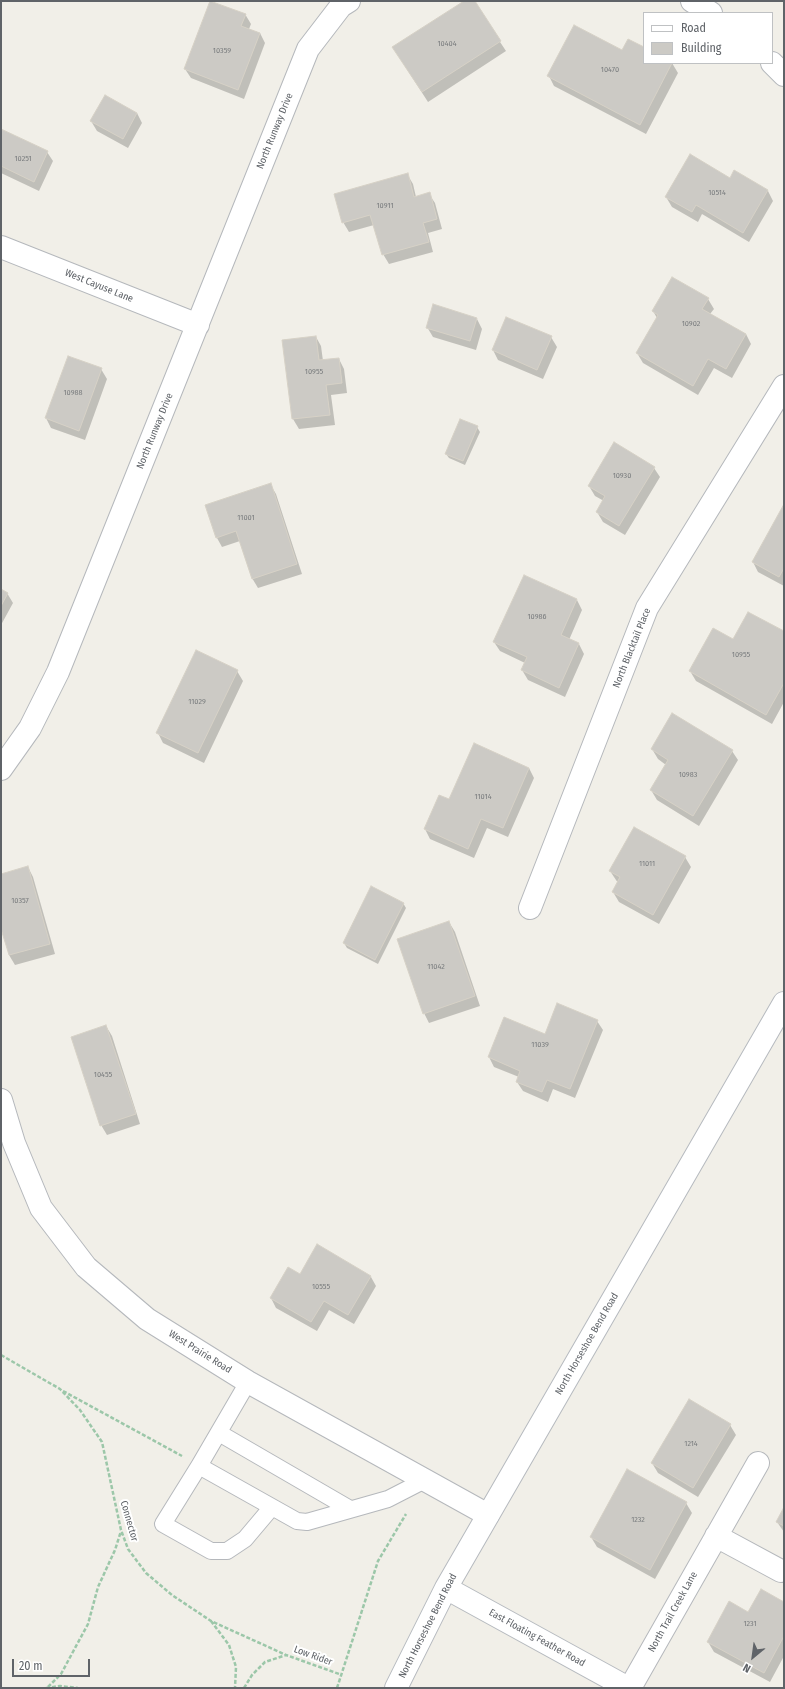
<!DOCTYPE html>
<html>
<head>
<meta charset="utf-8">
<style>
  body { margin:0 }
  #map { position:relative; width:785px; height:1689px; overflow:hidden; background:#f1efe8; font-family:"Fira Sans Condensed",sans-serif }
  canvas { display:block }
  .frame { position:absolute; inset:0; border:2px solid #5f6368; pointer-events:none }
  .legend { position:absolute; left:643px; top:12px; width:130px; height:52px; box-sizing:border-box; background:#fff; border:1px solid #bfc1c3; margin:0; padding:5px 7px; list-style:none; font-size:12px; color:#5f6368 }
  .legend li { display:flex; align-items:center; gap:8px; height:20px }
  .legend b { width:20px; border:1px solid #bfc1c3 }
  .north { position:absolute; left:733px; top:1637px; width:40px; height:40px; -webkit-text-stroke:3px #fff; paint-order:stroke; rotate:209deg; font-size:11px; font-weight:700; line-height:16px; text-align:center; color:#5f6368 }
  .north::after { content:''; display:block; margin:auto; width:14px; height:18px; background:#5f6368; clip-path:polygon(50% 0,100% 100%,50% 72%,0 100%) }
  .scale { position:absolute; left:12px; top:1659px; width:78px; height:18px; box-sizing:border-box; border:2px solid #5f6368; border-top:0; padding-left:5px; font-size:12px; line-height:14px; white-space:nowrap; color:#5f6368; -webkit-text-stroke:3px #fff; paint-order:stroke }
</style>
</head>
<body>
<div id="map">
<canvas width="785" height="1689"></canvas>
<div class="frame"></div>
<ul class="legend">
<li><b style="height:5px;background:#fff"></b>Road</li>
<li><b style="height:11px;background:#cccac5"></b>Building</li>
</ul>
<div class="north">N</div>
<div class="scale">20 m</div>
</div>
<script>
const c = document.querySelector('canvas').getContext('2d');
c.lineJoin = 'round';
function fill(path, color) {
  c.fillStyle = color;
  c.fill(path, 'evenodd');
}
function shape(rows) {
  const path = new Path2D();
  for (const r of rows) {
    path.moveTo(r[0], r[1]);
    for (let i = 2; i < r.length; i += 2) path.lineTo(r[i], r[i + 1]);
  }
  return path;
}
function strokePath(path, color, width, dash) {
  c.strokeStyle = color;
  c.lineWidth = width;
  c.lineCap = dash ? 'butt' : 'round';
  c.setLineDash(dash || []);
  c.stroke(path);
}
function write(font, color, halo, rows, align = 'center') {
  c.font = font + ' "Fira Sans Condensed",sans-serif';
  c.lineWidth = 4;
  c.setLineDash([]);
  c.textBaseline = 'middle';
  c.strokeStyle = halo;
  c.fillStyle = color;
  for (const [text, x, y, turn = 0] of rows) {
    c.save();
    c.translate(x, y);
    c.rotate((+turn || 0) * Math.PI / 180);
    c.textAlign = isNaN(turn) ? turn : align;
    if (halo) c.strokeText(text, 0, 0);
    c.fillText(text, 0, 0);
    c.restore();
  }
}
fill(shape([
  [466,1,473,1,506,51,428,102,399,57],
  [245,14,251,24,249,29,260,33,265,43,244,99,191,78,185,69],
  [644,48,644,63,672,63,678,73,646,134,554,86,549,76,623,51],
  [137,113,142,123,128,148,97,131,91,121],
  [1,130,47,152,53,161,39,191,1,173],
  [735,172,768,191,773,201,749,242,702,214,698,222,672,207,666,197,731,179],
  [407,174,413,184,416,197,429,194,435,203,442,229,428,233,433,252,389,264,383,254,374,225,349,232,343,222],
  [708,299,714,309,710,314,746,334,751,344,732,378,714,368,698,395,643,363,637,353,657,318,653,311],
  [506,318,551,337,557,347,543,379,498,360,493,350],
  [477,319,482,329,476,350,433,337,427,327],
  [316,337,321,346,323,361,339,359,344,369,347,393,331,395,335,425,299,429,293,419,283,340],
  [101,369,107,379,85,440,51,428,46,418],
  [477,427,480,432,465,465,449,458,446,454],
  [654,468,660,477,625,535,603,522,597,512,604,501,595,496,589,486],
  [270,484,276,494,302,574,258,588,252,578,240,541,222,547,217,538],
  [784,506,784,586,758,572,753,562],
  [1,590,7,593,13,603,1,625],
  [577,600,582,610,569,640,579,644,584,654,565,697,528,680,522,670,525,663,500,651,494,642],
  [784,633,784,702,772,724,696,681,690,671,734,640],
  [237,671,243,681,204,763,163,743,158,733],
  [652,749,732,751,738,760,699,826,657,800,651,790,666,765,658,759],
  [529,768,534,778,508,837,487,828,474,858,430,839,425,829,450,800],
  [685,857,691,867,659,924,619,902,613,892,618,883,610,871],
  [28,867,33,877,55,954,15,965,9,955,1,925,1,875],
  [403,903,406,908,378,964,347,948,344,943],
  [449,922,455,932,480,1006,429,1023,424,1013],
  [597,1021,603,1030,575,1098,553,1089,548,1102,523,1091,517,1082,519,1077,494,1067,489,1057,546,1035],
  [106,1026,112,1036,140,1124,107,1135,101,1125],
  [300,1276,371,1277,376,1286,354,1324,329,1310,317,1331,276,1308,271,1298],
  [730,1425,736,1435,698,1497,658,1473,652,1463],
  [686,1503,692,1513,655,1579,597,1547,591,1537],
  [784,1509,784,1532,777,1522],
  [784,1603,784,1656,770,1682,714,1652,708,1642]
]), '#0003');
const building = shape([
  [210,1,246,14,241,26,260,33,238,90,184,69,210,1],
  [464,1,475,1,501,41,422,92,392,47,464,1],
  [574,25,622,50,628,39,644,47,644,63,672,63,640,125,547,76,574,25],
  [105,95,137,113,123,139,90,121,105,95],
  [1,129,48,151,34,182,1,166,1,129],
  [690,154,730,178,734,170,768,190,743,233,696,205,692,212,665,197,690,154],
  [408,173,414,197,430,192,437,219,423,223,429,242,382,255,370,215,342,223,334,194,408,173],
  [672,277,709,298,702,309,746,334,726,369,708,359,693,386,636,353,658,315,652,311,672,277],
  [433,304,477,318,470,341,426,328,433,304],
  [506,317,552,336,537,370,492,350,506,317],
  [316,336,319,360,339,358,342,383,326,385,330,415,292,419,282,340,316,336],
  [68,356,102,368,79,431,45,418,68,356],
  [460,419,478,426,463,461,445,454,460,419],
  [614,442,655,467,619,526,596,512,605,496,588,486,614,442],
  [271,483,297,564,252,579,236,531,216,538,205,505,271,483],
  [784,504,784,568,779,577,752,562,784,504],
  [524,575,577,599,561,635,579,643,559,688,521,670,527,657,493,642,524,575],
  [1,589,8,593,1,606,1,589],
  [748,612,784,631,784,683,766,715,689,671,713,628,733,639,748,612],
  [196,650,238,670,198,753,156,733,196,650],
  [672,713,733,750,693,816,650,790,668,760,651,749,672,713],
  [474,743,529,768,503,828,481,819,468,849,424,829,439,795,449,799,474,743],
  [634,827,686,856,653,915,612,892,620,877,609,871,634,827],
  [28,866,50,944,9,955,1,929,1,874,28,866],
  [371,886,404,903,375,960,343,943,371,886],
  [449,921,475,996,423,1014,397,939,449,921],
  [557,1003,598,1020,570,1089,547,1080,542,1092,516,1082,520,1071,488,1057,504,1017,545,1034,557,1003],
  [106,1025,136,1114,100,1126,71,1037,106,1025],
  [317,1244,371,1276,348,1315,324,1301,311,1322,270,1298,288,1267,300,1274,317,1244],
  [689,1399,731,1424,693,1488,651,1463,689,1399],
  [627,1469,687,1502,650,1570,590,1537,627,1469],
  [784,1507,784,1526,776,1522,784,1507],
  [761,1589,784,1602,784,1636,764,1673,707,1642,729,1601,748,1612,761,1589]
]);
fill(building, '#cccac5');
strokePath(building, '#d6d1c6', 1);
const lane = shape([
  [248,1382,199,1466,163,1524,211,1551,227,1551,245,1539,272,1507],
  [219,1433,350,1509],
  [199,1466,297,1521,307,1522,388,1499,425,1480]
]);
const street = shape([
  [692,1,711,13],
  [772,63,784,75],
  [1,247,198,325],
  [1,769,30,728,58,672,308,49,341,6,349,1],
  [530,908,647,608,784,386],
  [1,1100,14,1143,41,1208,86,1267,147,1319,248,1382,488,1515],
  [716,1536,781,1571],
  [630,1688,758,1463]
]);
const secondary = shape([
  [446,1588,628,1688],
  [396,1688,446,1588,784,1003]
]);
strokePath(lane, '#b5b8bc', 18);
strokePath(street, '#b5b8bc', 24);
strokePath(secondary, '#b6babf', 24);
strokePath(shape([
  [1,1355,60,1389,80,1410,102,1442,121,1530,128,1549,146,1573,172,1595,211,1621,286,1655],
  [63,1391,182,1456],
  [211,1621,229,1645,236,1667,235,1688],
  [48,1687,61,1674,88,1624,98,1587,115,1550,121,1531],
  [46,1688,60,1686,78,1688],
  [244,1688,252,1675,265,1662,286,1655,342,1675],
  [337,1688,378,1561,406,1514]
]), '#9cc7a9', 2.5, [4, 2]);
strokePath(lane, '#fff', 16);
strokePath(street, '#fff', 22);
strokePath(secondary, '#fff', 22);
write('8px', '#7a7d7f', null, [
  ["10404",447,44],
  ["10359",222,51],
  ["10470",610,70],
  ["10251",23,159],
  ["10514",717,193],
  ["10911",385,206],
  ["10902",691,324],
  ["10955",314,372],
  ["10988",73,393],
  ["10930",622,476],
  ["11001",246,518],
  ["10986",537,617],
  ["10955",741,655],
  ["11029",197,702],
  ["10983",688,775],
  ["11014",483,797],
  ["11011",647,864],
  ["10357",20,901],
  ["11042",436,967],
  ["11039",540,1045],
  ["10455",103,1075],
  ["10555",321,1287],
  ["1214",691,1444],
  ["1232",638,1520],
  ["1231",750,1624]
]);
write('10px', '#5f6368', '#fff', [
  ["North Runway Drive",275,131,-68],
  ["West Cayuse Lane",99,286,22],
  ["North Runway Drive",155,431,-68],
  ["North Blacktail Place",632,648,-68],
  ["North Horseshoe Bend Road",587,1344,-60],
  ["West Prairie Road",200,1352,32],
  ["Connector",129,1521,74],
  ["North Trail Creek Lane",673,1612,-61],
  ["North Horseshoe Bend Road",428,1626,-63],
  ["East Floating Feather Road",537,1638,29],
  ["Low Rider",313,1656,20]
]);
</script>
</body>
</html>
